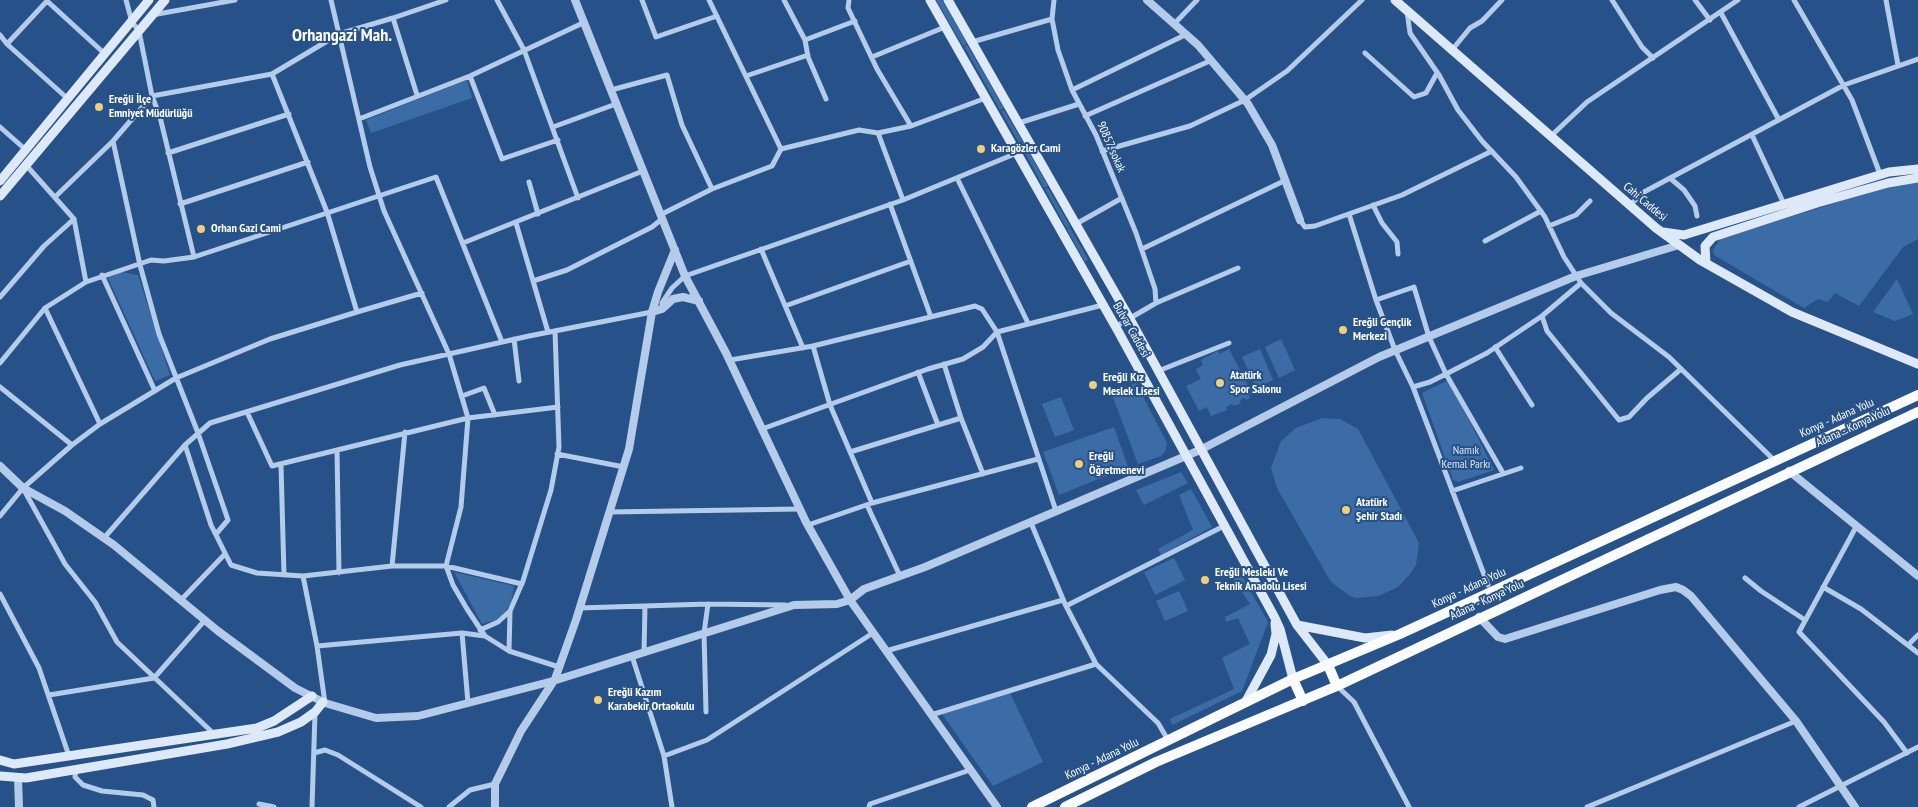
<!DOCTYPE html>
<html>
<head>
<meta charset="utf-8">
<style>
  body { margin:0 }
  canvas { display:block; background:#275289 }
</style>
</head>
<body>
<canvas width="1918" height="807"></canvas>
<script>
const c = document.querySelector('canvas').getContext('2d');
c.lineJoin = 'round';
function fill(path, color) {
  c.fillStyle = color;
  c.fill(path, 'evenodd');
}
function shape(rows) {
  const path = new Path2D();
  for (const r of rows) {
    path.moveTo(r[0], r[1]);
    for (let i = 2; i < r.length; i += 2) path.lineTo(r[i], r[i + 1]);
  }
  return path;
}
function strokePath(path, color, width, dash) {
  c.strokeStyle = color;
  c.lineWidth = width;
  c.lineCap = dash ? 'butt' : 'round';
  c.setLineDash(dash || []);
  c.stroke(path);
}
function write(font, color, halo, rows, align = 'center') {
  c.font = font + ' "PT Sans Narrow",sans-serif';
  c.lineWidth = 4;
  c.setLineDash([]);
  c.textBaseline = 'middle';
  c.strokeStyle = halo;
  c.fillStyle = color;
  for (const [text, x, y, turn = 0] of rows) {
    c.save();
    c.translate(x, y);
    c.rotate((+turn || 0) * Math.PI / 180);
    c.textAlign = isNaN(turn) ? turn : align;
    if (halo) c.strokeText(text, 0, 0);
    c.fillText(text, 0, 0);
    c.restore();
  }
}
fill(shape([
  [936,0,942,0,967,43,963,46],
  [967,45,1004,108,1000,110,964,46],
  [467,80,472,98,371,133,366,120],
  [1004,110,1022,141,1019,143,1001,111],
  [1023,142,1048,186,1044,188,1020,144],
  [1918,182,1918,239,1903,247,1859,306,1835,293,1828,302,1818,299,1804,308,1714,255,1713,250,1720,239,1889,186],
  [1048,188,1070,226,1067,229,1045,189],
  [1070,228,1088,259,1085,262,1067,229],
  [121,272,138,275,170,375,155,381,108,278],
  [1897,279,1913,314,1895,321,1873,312],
  [1281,339,1295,370,1279,378,1265,347],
  [1229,349,1252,393,1249,395,1250,398,1246,400,1244,398,1240,400,1241,403,1234,406,1232,404,1226,407,1227,410,1211,416,1207,407,1199,411,1186,386,1201,379,1196,369,1203,365,1201,360,1218,351,1220,354],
  [1260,349,1273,380,1256,388,1242,357],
  [1449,380,1494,470,1458,482,1453,480,1422,393],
  [1136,383,1167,443,1166,450,1161,456,1138,464,1111,392],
  [1061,397,1074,430,1055,437,1042,404],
  [1322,418,1340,419,1358,429,1419,543,1416,565,1410,574,1398,587,1378,596,1356,598,1350,596,1331,582,1277,488,1271,468,1281,441,1296,428],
  [1114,427,1128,467,1059,495,1043,452],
  [1181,472,1188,483,1144,505,1136,490],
  [1191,489,1212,527,1161,555,1158,549,1193,530,1179,495],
  [1174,558,1185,580,1155,595,1144,572],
  [1238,569,1268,622,1242,691,1172,725,1170,719,1234,689,1222,658,1250,644,1238,618,1226,622,1225,617,1250,604,1229,573],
  [454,572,514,586,511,603,503,614,496,620,482,624],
  [1179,591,1188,611,1165,621,1156,601],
  [1010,693,1043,762,993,786,942,714]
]), '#3c6ca5');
strokePath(shape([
  [126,0,132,22,139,31,152,96,160,117,194,257],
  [331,0,370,167,384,211,449,354,468,418,461,507,446,566,453,585,467,609,485,636,509,651,559,667],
  [497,0,524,50,578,198],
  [642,0,656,37,717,16],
  [709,0,781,149],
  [784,0,805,40,808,57,826,99],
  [849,0,848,8,877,69,911,126],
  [1054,0,1052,19,1058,50,1072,90,1096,135,1136,233,1155,289,1156,303],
  [1612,0,1642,47,1653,58],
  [1695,0,1710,20],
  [1794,0,1852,100,1880,174],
  [1886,0,1898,65],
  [1407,11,1410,33,1439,75,1458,110,1482,141,1516,177,1545,217,1564,257,1581,283,1611,313,1669,357,1774,460],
  [1721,13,1779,120],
  [152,15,235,0],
  [1175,23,1197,0],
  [0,35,7,44],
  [805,40,855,21],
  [972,42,1052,19],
  [1452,50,1470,28,1482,21,1502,0],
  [1365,53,1414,97,1426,93,1437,73],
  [872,57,945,27],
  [272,74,327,212,357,312,422,293],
  [470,76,502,159,558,140],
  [746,76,808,55],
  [611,90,667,75,682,125,712,189],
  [1072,90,1187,34],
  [417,95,393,18,446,0],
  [68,99,7,44,47,1,105,54],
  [1085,116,1212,60],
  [359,119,470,76,585,22],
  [1019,123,1079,104],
  [0,127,26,150],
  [553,127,616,104],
  [878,133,903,200],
  [1752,135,1784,204],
  [1551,136,1587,102,1738,0],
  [113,141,140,265,159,334,198,433,228,520,216,534],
  [1102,151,1190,126,1245,100,1287,71,1362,0],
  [168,153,289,114],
  [26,165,74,219,86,282],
  [957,178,1028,323],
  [1670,178,1684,190,1695,206,1697,216],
  [529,182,538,214],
  [55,197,113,141,152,96,272,74,339,34,393,18],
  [180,204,308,162],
  [890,204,931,317],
  [1373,205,1382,223,1397,242,1398,254],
  [1630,205,1644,192,1844,85,1918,59],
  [1349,214,1376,300],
  [660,215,712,189,772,166,781,149,859,130,878,133,911,126,986,98],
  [1300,220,1305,227,1315,226,1343,216,1402,195,1492,151],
  [516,223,548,332],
  [1076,224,1122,198],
  [1549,226,1576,215,1590,201],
  [1485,241,1541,211],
  [463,243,643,171],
  [761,249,803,348],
  [1142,249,1286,180],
  [102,275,155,391],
  [533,281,567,270,652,227,662,219],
  [0,297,44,246,74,219],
  [785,306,911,261],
  [45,308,100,424],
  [662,309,662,303,672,288,685,276,903,200,1017,153],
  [1542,316,1547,331,1619,420,1629,417,1647,398,1681,369],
  [1115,327,1156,303,1238,268],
  [514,339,519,381],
  [813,346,830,405,872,503],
  [1495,347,1532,405],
  [730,360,813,346,975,306,982,309,997,332,1103,305],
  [0,363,45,308,86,282,151,260,164,261,194,257,436,177,502,342],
  [944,364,961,418,983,474],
  [1158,371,1229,343],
  [918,372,938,425],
  [0,387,72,445],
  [1413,387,1488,585],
  [462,396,484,388,495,415],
  [247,412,272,466,468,418,558,407],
  [762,429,928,369,963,359,983,347,997,332,1056,511],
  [185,445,211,525,231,565,257,573,303,576,392,566,446,566,522,584],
  [337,450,339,573],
  [850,452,961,418],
  [557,454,624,467],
  [281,465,284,575],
  [1503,473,1446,374,1429,337,1414,287,1376,300,1395,350,1413,387,1430,382,1446,374,1487,353,1542,316,1581,283],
  [24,490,65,564,95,602,117,642,214,734],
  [1452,491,1521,468],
  [867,505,900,576],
  [609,512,800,509],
  [0,516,23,488,72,445,100,424,176,378,270,339,357,312],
  [1031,523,1065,604,1096,664,1158,723,1168,740],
  [808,525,872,503,1038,459],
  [1856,527,1799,632,1884,722,1907,753],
  [104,538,185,445,210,423,400,365,529,336,652,312],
  [392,566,405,432],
  [303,576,317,646,325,703],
  [1745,578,1761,591,1805,620],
  [1823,587,1861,609,1918,653],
  [0,594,39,668,69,756],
  [181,600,225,554],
  [1066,606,1224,526],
  [579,608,708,604,786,605],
  [480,630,498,622,510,611,523,581,551,490,559,447,555,331],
  [462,633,468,703],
  [1909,644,1918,635],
  [317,646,462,633,485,636],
  [509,651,510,612],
  [886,651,1063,600],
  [644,652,645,606],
  [632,656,664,756,672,807],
  [1337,686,1354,702,1409,807],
  [49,695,154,678,205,620],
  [706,712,704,633,708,604],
  [931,715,1096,664],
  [314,753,325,750,338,755,421,807],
  [664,756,707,740,873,633],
  [76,769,75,777,83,785,102,791,143,795,153,800,154,807],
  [259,804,274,807],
  [312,807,315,713],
  [449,807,470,790,495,784],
  [869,807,870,804,970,770],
  [1587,807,1796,721],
  [1799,807,1918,747]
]), '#b4cce9', 5);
strokePath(shape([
  [575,0,685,276,726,353,806,522,850,600,997,807],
  [1147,0,1198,45,1248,104,1272,145,1300,220],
  [652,312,662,309,673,299,683,297,699,301],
  [0,466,23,488,65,511,114,545,218,631,295,688,325,703,376,718,418,716,553,681,794,605,837,604,850,600,864,589,925,567,1200,450,1379,357,1576,276,1679,245],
  [1789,471,1918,576],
  [1479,617,1498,637,1505,639,1660,590,1676,587,1683,590,1691,596,1796,721,1855,807],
  [18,778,19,807],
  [495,807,495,784,521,731,555,679,576,620,629,449,652,312,658,292,675,250]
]), '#b4cce9', 8);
strokePath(shape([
  [930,0,1118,331,1275,618,1280,629,1293,679],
  [948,0,1130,319,1297,625,1328,665],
  [1395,0,1656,228,1700,260,1792,312,1918,364],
  [0,181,149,0],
  [0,196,165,0],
  [1663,232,1684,235,1889,172,1918,169],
  [1706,263,1705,246,1713,237,1817,203,1888,183,1918,178],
  [1297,625,1365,638,1392,635],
  [1245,703,1271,655,1276,634,1275,623],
  [0,760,14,764,257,728,274,721,312,696],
  [0,776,26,778,227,744,278,732,301,722,315,712,323,702]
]), '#dee9f8', 9);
strokePath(shape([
  [1328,665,1337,686],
  [1293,679,1303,701],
  [1032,807,1293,679,1400,634,1918,395],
  [1065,807,1156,762,1337,686,1918,412]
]), '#fbfcfe', 10);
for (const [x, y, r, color] of [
  [99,107,5,"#f1cf7a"],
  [981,149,5,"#f1cf7a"],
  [201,229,5,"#f1cf7a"],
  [1343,330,5,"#f1cf7a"],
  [1220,383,5,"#f1cf7a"],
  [1093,385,5,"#f1cf7a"],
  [1079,464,5,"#f1cf7a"],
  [1346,510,5,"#f1cf7a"],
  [1205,580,5,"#f1cf7a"],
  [598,700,5,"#f1cf7a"]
]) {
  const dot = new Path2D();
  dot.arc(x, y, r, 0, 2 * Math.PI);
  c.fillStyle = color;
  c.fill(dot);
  strokePath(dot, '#275289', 2);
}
write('bold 12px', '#fff', '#275289', [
  ["Ereğli İlçe",109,100],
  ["Emniyet Müdürlüğü",109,114],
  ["Karagözler Cami",991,149],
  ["Orhan Gazi Cami",211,229],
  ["Ereğli Gençlik",1353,323],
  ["Merkezi",1353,337],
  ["Atatürk",1230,376],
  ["Spor Salonu",1230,390],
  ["Ereğli Kız",1103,378],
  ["Meslek Lisesi",1103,392],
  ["Ereğli",1089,457],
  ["Öğretmenevi",1089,471],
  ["Atatürk",1356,503],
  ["Şehir Stadı",1356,517],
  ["Ereğli Mesleki Ve",1215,573],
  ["Teknik Anadolu Lisesi",1215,587],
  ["Ereğli Kazım",608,693],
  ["Karabekir Ortaokulu",608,707]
], 'left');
write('12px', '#fff', '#275289', [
  ["90857. sokak",1111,147,66],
  ["Cahi Caddesi",1645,202,40],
  ["Bulvar Caddesi",1131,330,60],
  ["Konya - Adana Yolu",1837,418,-24],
  ["Adana - Konya Yolu",1853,427,-25],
  ["Konya - Adana Yolu",1469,588,-25],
  ["Adana - Konya Yolu",1487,600,-25],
  ["Konya - Adana Yolu",1102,759,-26]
]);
write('12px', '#d8e6f7', '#275289', [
  ["Namık",1466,451],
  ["Kemal Parkı",1466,465]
]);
write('bold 18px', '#fff', '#275289', [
  ["Orhangazi Mah.",342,36]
]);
</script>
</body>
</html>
